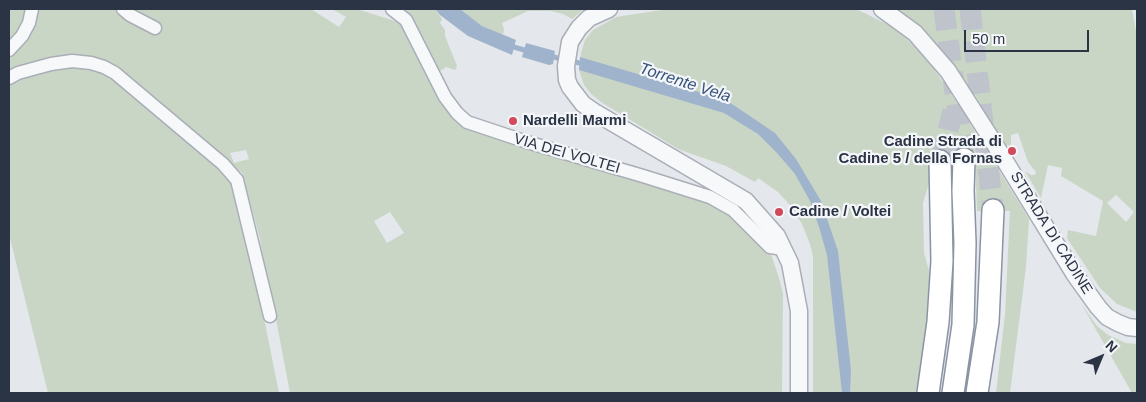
<!DOCTYPE html>
<html>
<head>
<meta charset="utf-8">
<style>
  body { margin:0 }
  #map { position:relative; width:1146px; height:402px; overflow:hidden; background:#e4e7ec; font-family:Arial,sans-serif }
  canvas { display:block }
  .frame { position:absolute; inset:0; border:10px solid #2b3445; pointer-events:none }
  .north { position:absolute; left:1076px; top:332px; width:50px; height:50px; -webkit-text-stroke:4px #f4f6f9; paint-order:stroke; rotate:45deg; font-size:14px; font-weight:700; line-height:20px; text-align:center; color:#2b3445 }
  .north::after { content:''; display:block; margin:auto; width:18px; height:22px; background:#2b3445; clip-path:polygon(50% 0,100% 100%,50% 72%,0 100%) }
  .scale { position:absolute; left:964px; top:30px; width:125px; height:22px; box-sizing:border-box; border:2px solid #2b3445; border-top:0; padding-left:6px; font-size:15px; line-height:18px; white-space:nowrap; color:#2b3445; -webkit-text-stroke:4px #f4f6f9; paint-order:stroke }
</style>
</head>
<body>
<div id="map">
<canvas width="1146" height="402"></canvas>
<div class="frame"></div>
<div class="north">N</div>
<div class="scale">50 m</div>
</div>
<script>
const c = document.querySelector('canvas').getContext('2d');
c.lineJoin = 'round';
function fill(path, color) {
  c.fillStyle = color;
  c.fill(path, 'evenodd');
}
function shape(rows) {
  const path = new Path2D();
  for (const r of rows) {
    path.moveTo(r[0], r[1]);
    for (let i = 2; i < r.length; i += 2) path.lineTo(r[i], r[i + 1]);
  }
  return path;
}
function strokePath(path, color, width, dash) {
  c.strokeStyle = color;
  c.lineWidth = width;
  c.lineCap = dash ? 'butt' : 'round';
  c.setLineDash(dash || []);
  c.stroke(path);
}
function write(font, color, halo, rows, align = 'center') {
  c.font = font + ' Arial,sans-serif';
  c.lineWidth = 4.5;
  c.setLineDash([]);
  c.textBaseline = 'middle';
  c.strokeStyle = halo;
  c.fillStyle = color;
  for (const [text, x, y, turn = 0] of rows) {
    c.save();
    c.translate(x, y);
    c.rotate((+turn || 0) * Math.PI / 180);
    c.textAlign = isNaN(turn) ? turn : align;
    if (halo) c.strokeText(text, 0, 0);
    c.fillText(text, 0, 0);
    c.restore();
  }
}
fill(shape([
  [9,9,27,9,22,27,9,44],
  [37,9,311,9,339,27,346,17,332,9,357,9,398,22,405,29,455,118,687,193,728,211,765,247,772,257,779,278,783,294,782,393,290,393,275,314,264,269,260,239,242,173,107,63,9,74,9,55],
  [246,150,249,159,234,163,230,153],
  [390,212,404,233,387,243,374,221],
  [405,9,435,9,442,19,440,23,445,30,445,36,457,66,455,70,446,67,439,72],
  [460,9,584,9,572,19,563,14,551,11,528,11,502,23,504,29,503,35,482,26],
  [668,9,856,9,887,24,906,38,919,51,931,65,956,101,1029,219,1026,267,1010,393,996,393,1005,314,1010,211,977,211,975,158,929,163,930,180,923,203,924,253,931,278,920,393,813,393,813,256,810,244,802,224,790,205,778,192,758,178,755,182,726,166,678,149,601,102,591,94,584,85,579,70,581,53,585,40,593,30,616,17],
  [896,9,1132,9,1137,37,1137,312,1117,304,1100,288,1067,238,1068,230,1096,236,1103,201,1061,176,1062,168,1048,165,1041,198,1025,171,1031,175,1035,175,1036,172,1028,162,1018,133,1011,135,1011,146,1005,145,975,95,945,54,928,35],
  [1116,195,1134,212,1126,222,1107,203],
  [82,66,107,75,224,171,232,183,254,268,279,393,48,393,9,234,9,85,26,77,52,68],
  [1082,305,1097,326,1108,335,1126,343,1137,344,1137,393,1132,393]
]), '#c9d6c5');
fill(shape([
  [435,9,460,9,482,26,516,40,512,55,468,36,440,15],
  [526,43,555,51,553,64,549,65,522,57],
  [580,57,726,100,775,133,796,159,821,201,838,251,851,370,850,393,842,393,827,255,819,227,810,201,795,174,777,153,758,134,724,113,579,70]
]), '#9fb4cc');
strokePath(shape([
  [510,46,528,51],
  [549,56,584,64]
]), '#9fb4cc', 5);
strokePath(shape([
  [944,9,964,159],
  [970,9,993,210],
  [940,161,953,111]
]), '#bfc3cb', 21, [21, 11]);
const minor = shape([
  [123,9,130,15,155,28],
  [392,9,406,20,445,97,457,113,467,122,527,142,643,176,710,197,733,210,770,247,784,249],
  [9,50,22,36,29,23,32,9],
  [9,78,18,73,51,64,72,61,91,63,104,67,115,73,223,164,237,180,270,316]
]);
const tertiary = shape([
  [609,9,589,18,579,28,570,42,566,66,567,80,570,87,583,104,596,113,746,201,777,236,790,263,799,311,799,393],
  [882,9,915,33,948,71,994,143,1075,275,1098,307,1107,317,1118,323,1128,327,1137,328]
]);
const trunk = shape([
  [928,393,938,322,942,261,940,161],
  [953,393,963,325,965,243,963,191,964,159],
  [977,393,988,322,993,210]
]);
strokePath(minor, '#a9aeb7', 15);
strokePath(tertiary, '#a9aeb7', 19);
strokePath(trunk, '#8b94a3', 24);
strokePath(minor, '#f7f8fa', 12);
strokePath(tertiary, '#f7f8fa', 16);
strokePath(trunk, '#fff', 21);
for (const [x, y, r, color] of [
  [513,121,5,"#d1495b"],
  [1012,151,5,"#d1495b"],
  [779,212,5,"#d1495b"]
]) {
  const dot = new Path2D();
  dot.arc(x, y, r, 0, 2 * Math.PI);
  c.fillStyle = color;
  c.fill(dot);
  strokePath(dot, '#f4f6f9', 2);
}
write('bold 15px', '#2b3445', '#f4f6f9', [
  ["Nardelli Marmi",523,121],
  ["Cadine Strada di",1002,142,"right"],
  ["Cadine 5 / della Fornas",1002,159,"right"],
  ["Cadine / Voltei",789,212]
], 'left');
write('15px', '#2b3445', '#f4f6f9', [
  ["VIA DEI VOLTEI",567,154,16],
  ["STRADA DI CADINE",1051,233,58]
]);
write('italic 16px', '#34527a', '#f4f6f9', [
  ["Torrente Vela",685,83,18]
]);
</script>
</body>
</html>
